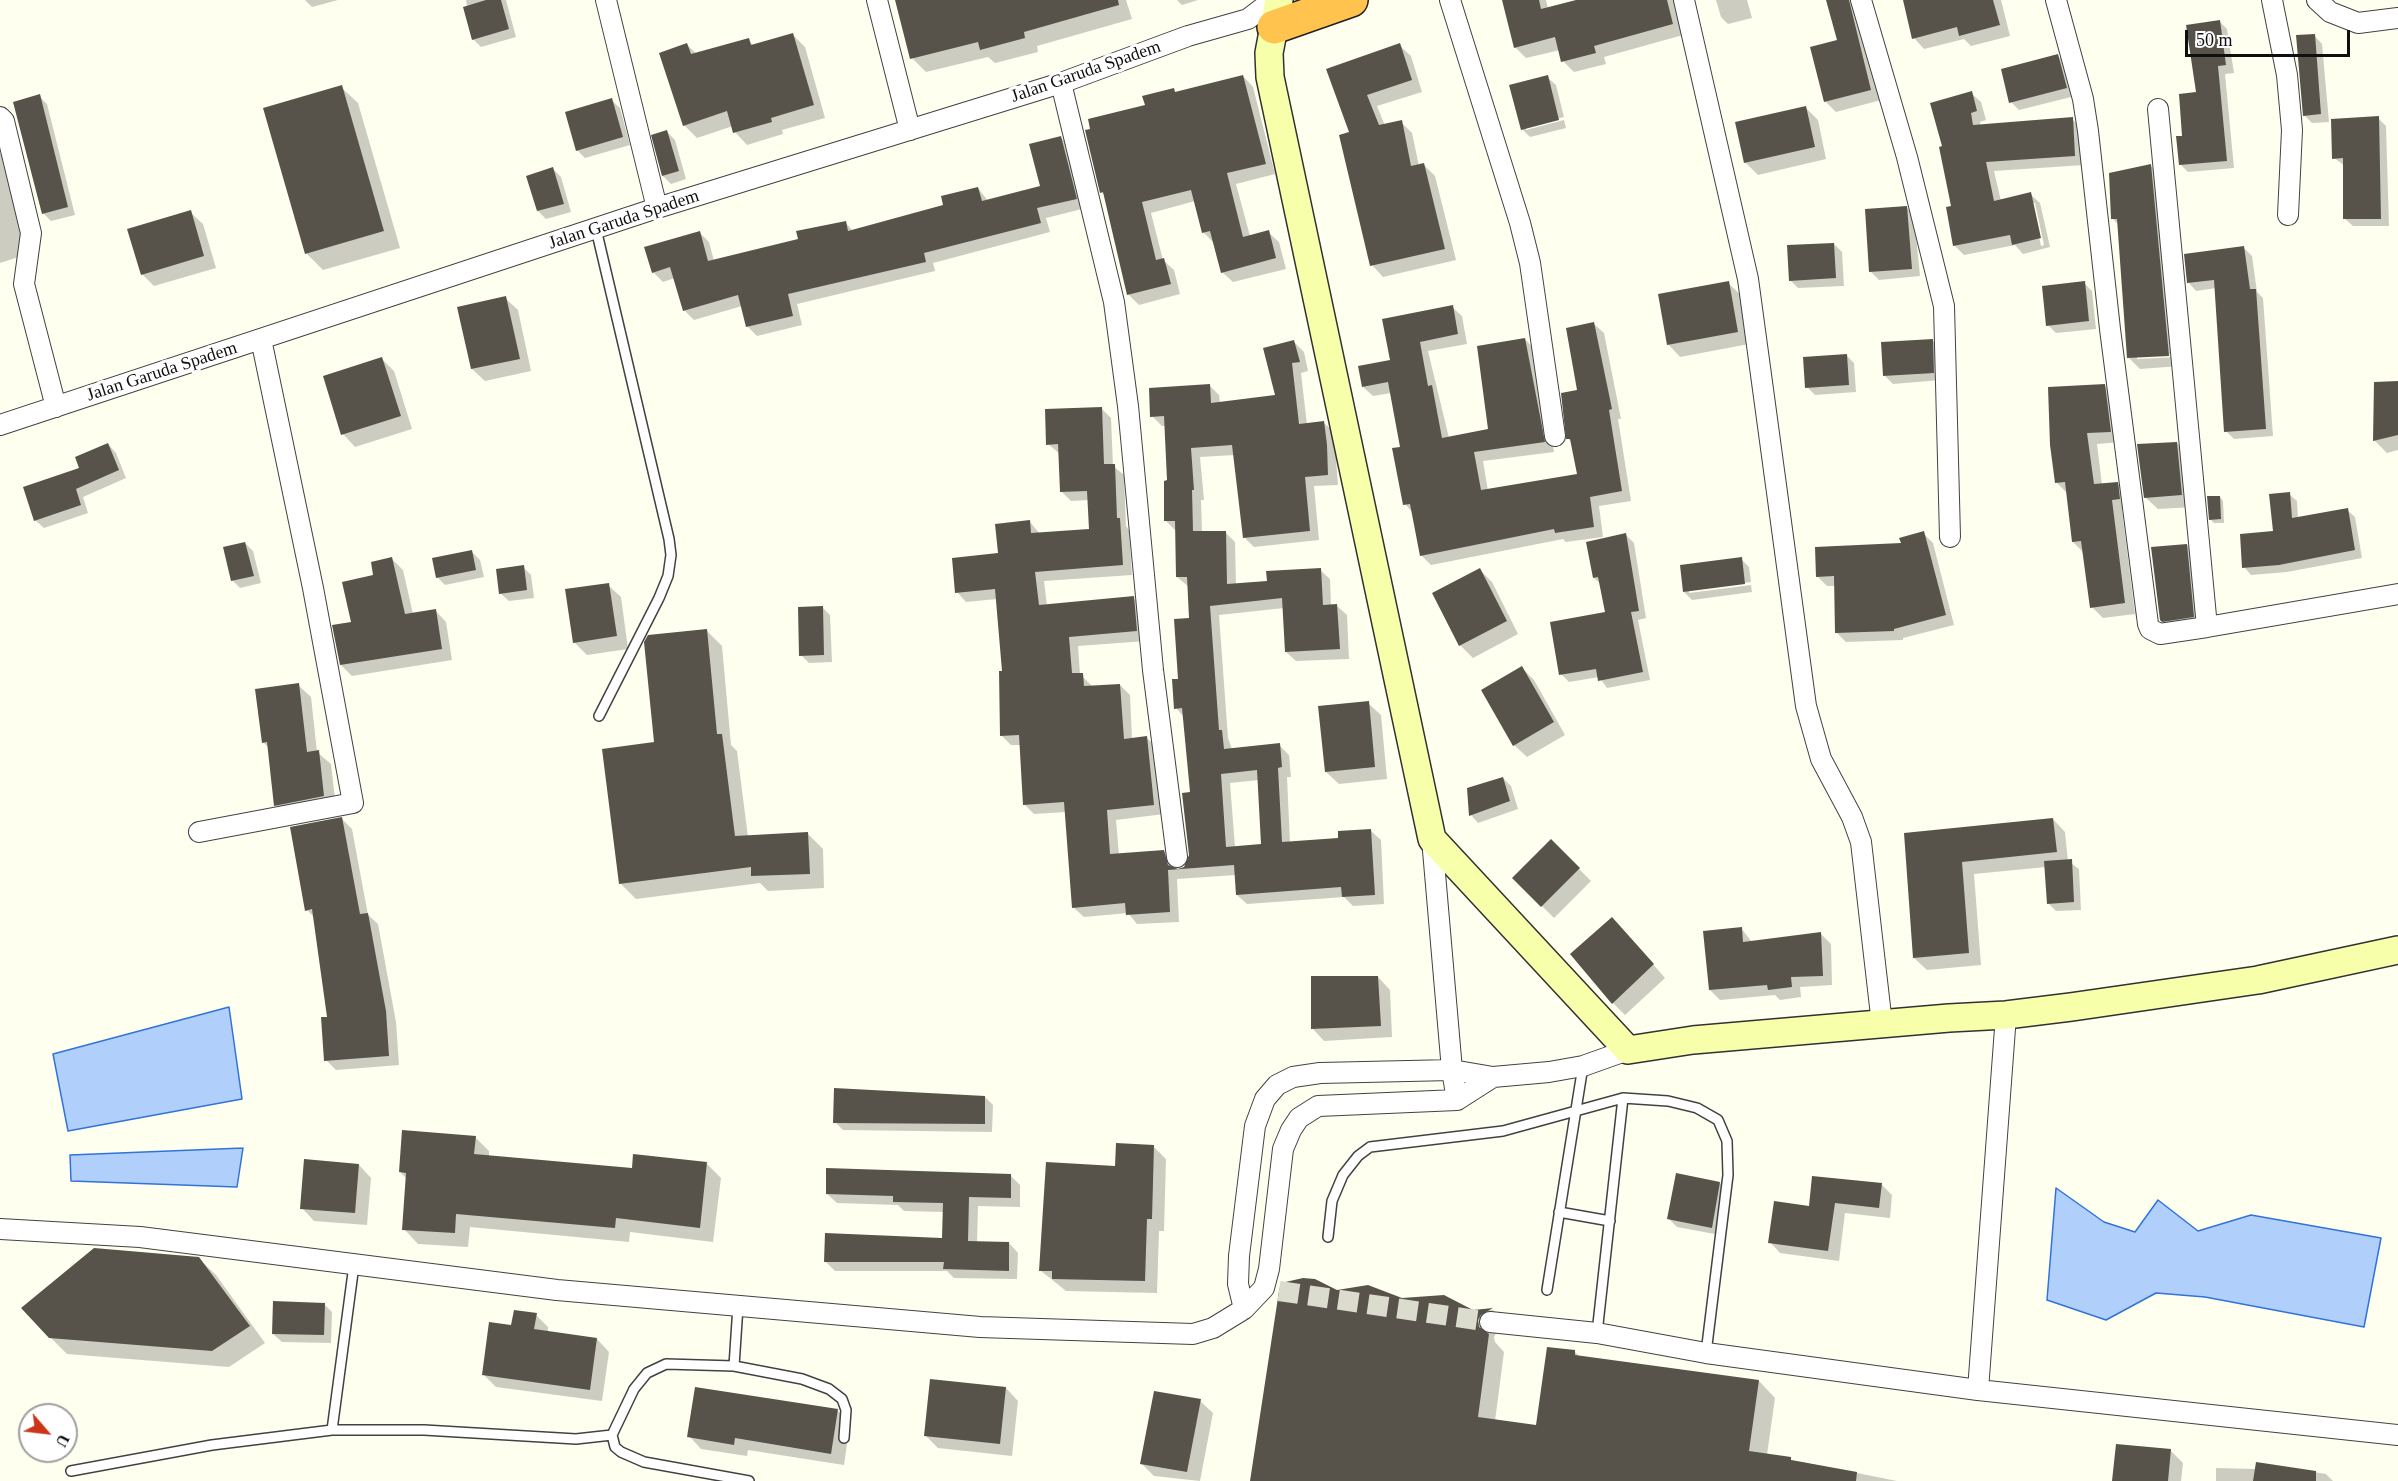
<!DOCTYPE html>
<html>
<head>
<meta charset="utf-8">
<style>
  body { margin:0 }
  #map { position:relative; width:2398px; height:1481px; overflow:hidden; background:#fffff0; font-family:"Times New Roman",serif }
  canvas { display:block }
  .north { position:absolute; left:18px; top:1403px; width:60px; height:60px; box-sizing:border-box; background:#fff; border:2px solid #9f9f9f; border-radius:50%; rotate:118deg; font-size:16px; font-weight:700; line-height:24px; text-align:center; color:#0f0f0f }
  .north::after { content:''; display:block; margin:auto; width:21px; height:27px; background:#cb361a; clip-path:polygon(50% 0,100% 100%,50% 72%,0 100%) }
  .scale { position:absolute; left:2185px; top:30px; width:165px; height:27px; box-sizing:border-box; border:3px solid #0f0f0f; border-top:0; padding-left:8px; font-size:18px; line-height:21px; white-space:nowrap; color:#0f0f0f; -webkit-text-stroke:4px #fff; paint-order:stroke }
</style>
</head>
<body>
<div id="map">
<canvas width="2398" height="1481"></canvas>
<div class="north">U</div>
<div class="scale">50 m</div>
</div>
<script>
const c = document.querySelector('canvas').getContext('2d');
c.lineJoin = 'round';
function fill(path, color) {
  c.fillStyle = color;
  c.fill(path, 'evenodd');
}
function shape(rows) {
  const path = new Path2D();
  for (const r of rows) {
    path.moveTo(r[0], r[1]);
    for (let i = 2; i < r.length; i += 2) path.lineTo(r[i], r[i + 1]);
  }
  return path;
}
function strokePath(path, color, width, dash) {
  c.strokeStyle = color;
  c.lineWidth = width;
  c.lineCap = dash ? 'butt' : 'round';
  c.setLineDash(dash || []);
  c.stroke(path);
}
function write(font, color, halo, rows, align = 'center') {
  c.font = font + ' "Times New Roman",serif';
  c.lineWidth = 6;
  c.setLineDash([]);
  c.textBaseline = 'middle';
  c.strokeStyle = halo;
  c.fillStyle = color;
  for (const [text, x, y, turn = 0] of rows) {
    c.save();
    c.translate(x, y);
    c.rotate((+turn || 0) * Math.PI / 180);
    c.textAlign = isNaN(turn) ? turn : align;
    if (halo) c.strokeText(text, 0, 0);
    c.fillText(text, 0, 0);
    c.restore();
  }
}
const water = shape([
  [229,1007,242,1099,68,1131,53,1054,229,1007],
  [243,1148,237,1187,71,1181,70,1155,243,1148],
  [2056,1188,2104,1222,2135,1232,2158,1200,2198,1231,2251,1215,2381,1238,2364,1327,2205,1297,2156,1293,2106,1320,2047,1300,2056,1188]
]);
fill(water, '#b0d0fb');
strokePath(water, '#3173d9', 1.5);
fill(shape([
  [305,0,338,0,312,7],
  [466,0,506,0,516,37,481,47,473,39],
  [907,0,1126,0,1132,19,1037,46,1038,52,995,63,988,57,926,72,912,58],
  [1177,0,1198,0,1182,5],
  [1504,0,1546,0,1548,9,1582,0,1675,0,1683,35,1604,57,1606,64,1574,72,1563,61,1560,50,1526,58,1515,47],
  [1716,0,1747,0,1752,18,1728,24,1721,17],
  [1828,0,1864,0,1881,100,1836,112,1825,101,1838,41],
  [1904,0,2001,0,2010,36,1971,46,1964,39,1924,49,1914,38],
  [2219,21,2227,29,2234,73,2225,74,2234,168,2188,172,2180,164,2184,137],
  [793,35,805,47,825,118,782,130,783,134,747,145,735,132,733,126,697,138,684,125,687,45,697,54,748,40,754,46],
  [2314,35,2322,44,2329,122,2312,123,2304,115],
  [1399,45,1411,56,1422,92,1377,106,1385,126,1401,122,1412,133,1419,166,1424,165,1435,176,1456,260,1383,277,1372,265,1351,133,1328,70],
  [2058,56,2066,64,2075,96,2019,110,2011,102],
  [1243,76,1253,87,1275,174,1236,184,1250,236,1268,232,1279,242,1286,269,1233,282,1222,272,1213,242,1203,232,1195,201,1151,213,1163,260,1174,270,1180,294,1139,305,1128,294,1106,196,1101,192,1146,106,1173,90,1177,93],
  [1547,77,1556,85,1564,117,1526,127,1526,130,1564,120,1566,128,1530,137,1522,129],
  [341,87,358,103,400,248,323,270,307,254,265,109],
  [1971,93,1981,102,1986,120,1980,122,1980,126,2072,119,2082,129,2084,165,1994,171,2001,201,2030,194,2040,203,2050,247,2023,254,2015,245,1964,255,1954,245,1953,207,1944,147],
  [2032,203,2035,203,2044,245,2041,246],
  [39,96,47,104,75,215,51,221,43,213],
  [611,100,620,108,630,145,585,158,577,150],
  [1805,107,1818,120,1826,159,1758,175,1745,162],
  [2378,118,2386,126,2389,226,2353,226,2344,218,2345,166,2334,158],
  [667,132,675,140,686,179,671,184,663,176],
  [1061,138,1071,147,1086,208,1046,218,1050,232,933,263,935,271,797,304,802,325,757,336,747,326,742,306,694,320,684,310,675,278,663,282,653,272,700,233,709,242,714,261,800,240,845,222,853,231,945,206,978,188,988,201,1042,187],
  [0,153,5,158,34,252,0,263],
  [2151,166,2162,177,2180,366,2140,369,2128,357,2119,225,2113,219],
  [2177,354,2177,357,2137,359,2137,356],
  [553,169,561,177,571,212,546,219,538,211],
  [1906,207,1914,215,1920,276,1879,280,1871,272],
  [190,212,203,224,216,268,154,286,142,274],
  [1834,244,1842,252,1844,286,1798,288,1790,280],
  [2244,248,2252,256,2257,292,2263,298,2273,436,2234,439,2226,431,2216,288,2196,291,2188,282],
  [1728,283,1741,295,1749,344,1680,357,1668,344],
  [2084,283,2092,291,2096,329,2056,333,2048,325],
  [505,298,518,310,531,371,485,381,472,369],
  [1452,307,1462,316,1467,344,1428,351,1449,438,1490,430,1525,339,1534,349,1554,452,1483,461,1488,491,1579,475,1573,443,1568,438,1594,324,1604,333,1621,419,1618,419,1631,501,1599,506,1603,537,1566,542,1563,539,1431,565,1421,555,1413,513,1405,504,1401,448,1391,393,1373,396,1363,387],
  [1932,340,1940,348,1941,380,1893,384,1885,376],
  [1294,342,1304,352,1308,371,1301,373,1307,425,1324,423,1334,432,1338,485,1314,486,1319,540,1254,547,1244,537,1235,455,1200,457,1204,500,1201,500,1202,533,1225,532,1235,542,1236,585,1268,583,1320,570,1330,579,1331,606,1337,606,1347,615,1349,659,1296,661,1286,652,1284,608,1219,615,1228,738,1232,749,1279,745,1289,755,1291,777,1287,777,1290,843,1340,840,1371,831,1381,840,1384,904,1353,906,1344,897,1247,904,1237,895,1236,875,1177,879,1179,922,1137,924,1128,913,1084,917,1074,908,1066,812,1034,814,1024,804,1021,745,1011,745,1001,735,1003,672,997,599,966,602,957,592,999,554,1030,522,1040,534,1091,530,1089,500,1071,501,1061,491,1060,454,1048,444,1101,408,1111,418,1113,466,1124,475,1126,526,1129,530,1132,575,1044,581,1047,606,1133,598,1143,608,1146,641,1078,646,1080,674,1093,687,1120,685,1130,695,1132,739,1147,738,1157,748,1164,814,1116,820,1119,855,1163,851,1173,861,1175,869,1185,868,1190,856,1192,793,1184,717,1176,708,1191,619,1189,587,1177,577,1176,531,1166,521,1169,482,1166,426,1162,426,1152,416,1209,385,1219,395,1220,403,1277,396],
  [1259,780,1263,845,1235,847,1230,783],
  [1846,355,1854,363,1856,392,1815,395,1807,387],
  [381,358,394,371,412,429,355,447,343,434],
  [2398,382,2398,450,2387,453,2374,440],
  [2104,385,2115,396,2121,442,2097,444,2102,485,2117,483,2128,494,2130,510,2122,510,2135,614,2103,618,2092,607,2084,553,2073,542,2068,494,2057,483],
  [2177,443,2189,456,2194,507,2158,509,2145,497],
  [108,444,116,453,126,478,83,497,88,513,44,528,35,520,81,469],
  [2289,494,2297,501,2298,518,2347,510,2355,517,2362,558,2287,572,2251,575,2244,567,2274,533],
  [2220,497,2223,501,2224,523,2214,523,2210,519],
  [1923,533,1933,543,1954,625,1903,638,1903,640,1846,642,1836,632,1836,586,1827,586,1817,576,1903,545],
  [1626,535,1634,543,1646,618,1638,620,1650,680,1607,688,1599,677,1569,682,1561,674,1607,613,1601,584,1594,578],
  [245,543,253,551,261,583,240,588,232,580],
  [2187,545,2199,558,2206,629,2174,632,2161,620],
  [472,552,480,560,484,577,445,585,437,577],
  [392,559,403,570,413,614,435,610,446,622,452,660,352,676,341,665,353,623,375,576],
  [1741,559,1749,567,1751,582,1689,590,1689,593,1751,585,1752,592,1692,600,1684,592],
  [523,567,531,575,534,598,509,601,500,593],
  [1480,570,1492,582,1518,634,1473,658,1460,645],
  [608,585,621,597,628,649,587,655,574,642],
  [822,607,830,615,832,662,809,663,801,655],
  [706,630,722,646,731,745,737,751,748,837,807,833,823,849,824,888,768,891,760,883,636,899,621,884,656,744],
  [1522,668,1534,680,1565,735,1527,757,1514,745],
  [298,685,311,697,317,752,331,764,336,808,288,817,276,805,269,748,263,742],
  [1368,703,1381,715,1387,779,1339,784,1326,772],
  [1503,778,1511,786,1518,809,1478,823,1471,815],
  [342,819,352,829,368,915,378,924,396,1022,399,1065,336,1070,326,1060,329,1018,315,918,307,910],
  [2053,819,2065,832,2068,861,2079,869,2081,910,2056,911,2048,903,2046,867,1974,874,1981,965,1927,970,1914,958,1906,834],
  [1551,841,1591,881,1554,918,1514,878],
  [1741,928,1752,942,1820,933,1831,944,1832,985,1800,987,1801,997,1780,1000,1775,995,1720,1000,1710,990],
  [1625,932,1665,978,1625,1015,1613,1003],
  [1378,977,1390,990,1392,1037,1324,1041,1312,1028],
  [985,1097,993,1105,992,1132,843,1130,835,1122],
  [475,1137,489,1151,489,1156,633,1169,707,1164,721,1178,713,1242,630,1232,629,1242,470,1227,468,1247,418,1244,404,1229,407,1179,400,1172],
  [1154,1147,1166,1159,1164,1231,1159,1231,1157,1293,1066,1291,1041,1271,1116,1167],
  [359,1165,371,1178,367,1225,314,1221,302,1208],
  [1011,1176,1020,1185,1020,1207,978,1206,977,1243,1009,1243,1018,1253,1017,1279,954,1278,947,1271,835,1271,825,1261,944,1239,944,1212,904,1211,898,1205,837,1203,827,1194],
  [1720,1183,1728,1191,1720,1235,1677,1227,1669,1219],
  [1881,1184,1892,1195,1890,1218,1845,1213,1839,1261,1780,1253,1770,1242,1811,1208],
  [198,1258,216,1275,265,1343,229,1367,67,1354,50,1337],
  [1337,1291,1473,1312,1493,1310,1508,1325,1497,1331,1494,1337,1495,1342,1504,1352,1495,1421,1538,1427,1575,1352,1580,1357,1759,1381,1775,1398,1767,1455,1897,1481,1251,1481],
  [324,1304,332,1312,331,1343,282,1342,273,1334],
  [536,1315,548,1327,548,1332,597,1339,609,1352,602,1401,496,1387,483,1374,513,1326],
  [696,1388,838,1411,850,1423,844,1465,748,1450,747,1456,701,1449,689,1436],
  [1006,1388,1018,1401,1012,1456,938,1448,926,1436],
  [1200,1401,1213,1413,1200,1481,1154,1476,1141,1463],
  [2170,1450,2183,1463,2181,1481,2114,1481],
  [2258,1463,2326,1474,2333,1481,2216,1481,2216,1468,2257,1469]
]), '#0003');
fill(shape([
  [486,0,501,0,509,29,472,40,463,7],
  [895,0,1118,0,1119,5,1024,32,1025,38,980,50,978,42,910,59],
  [1502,0,1539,0,1541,9,1576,0,1667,0,1673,24,1594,46,1596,53,1561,62,1555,37,1514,48],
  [1826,0,1849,0,1871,90,1824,102,1810,47,1837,40],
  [1903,0,1993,0,2000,25,1959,36,1957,27,1912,39],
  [2220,20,2226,65,2218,66,2227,161,2179,165,2176,136,2182,136,2179,94,2196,92,2186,25],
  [793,33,814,105,771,118,772,122,733,133,727,111,683,126,659,53,687,43,691,54,749,38,751,45],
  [2315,34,2321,114,2303,116,2296,35],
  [1400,43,1412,80,1367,95,1379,125,1402,120,1411,166,1424,163,1445,249,1370,266,1339,135,1349,132,1326,69],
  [2058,54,2067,88,2009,103,2001,69],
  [1243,75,1266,164,1227,173,1243,237,1269,230,1276,258,1221,273,1210,231,1202,233,1191,190,1142,202,1156,260,1164,258,1171,284,1127,295,1103,192,1100,193,1085,130,1090,129,1088,119,1145,105,1142,96,1174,88,1175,92],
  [1548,75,1559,120,1521,130,1509,85],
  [342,85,384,231,305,254,263,108],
  [1972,91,1977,111,1971,113,1973,125,2073,117,2075,156,1986,162,1994,201,2031,192,2041,238,2012,245,2010,235,1953,246,1946,207,1951,206,1939,147,1942,146,1930,103],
  [40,94,68,207,42,214,13,102],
  [612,98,623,137,576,151,565,112],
  [1806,106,1815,147,1744,163,1735,122],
  [2379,116,2381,219,2343,219,2343,158,2332,159,2331,119],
  [667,130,679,171,662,176,651,135],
  [1061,136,1077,199,1037,208,1041,223,924,253,926,262,788,294,793,316,746,327,738,295,683,311,670,267,652,273,644,247,700,231,708,261,798,239,796,231,846,221,848,231,943,205,941,196,978,187,982,201,1040,186,1029,144],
  [2151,164,2169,356,2127,358,2117,219,2111,219,2109,173],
  [553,167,564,204,537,211,526,176],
  [1907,206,1912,269,1869,272,1865,209],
  [191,210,204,256,141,275,127,229],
  [1834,243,1836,278,1789,281,1787,245],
  [2244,246,2250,289,2256,289,2266,429,2224,432,2214,280,2187,283,2184,254],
  [1729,281,1738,332,1667,345,1658,294],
  [2085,281,2089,321,2046,326,2042,286],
  [506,296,520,359,471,369,457,307],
  [1453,305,1458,334,1420,342,1428,386,1432,385,1442,438,1488,429,1477,346,1525,338,1545,442,1474,452,1481,490,1577,474,1570,439,1566,439,1561,393,1577,390,1566,328,1594,322,1612,409,1609,410,1622,491,1590,497,1594,527,1555,533,1554,529,1420,556,1410,504,1403,505,1392,448,1400,447,1388,382,1362,387,1358,366,1390,360,1382,319],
  [1933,339,1934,373,1883,376,1881,342],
  [1294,340,1300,362,1292,363,1299,424,1324,421,1327,445,1328,475,1305,477,1310,531,1243,538,1232,445,1191,448,1194,490,1192,490,1193,531,1226,531,1227,584,1267,581,1266,571,1321,568,1323,605,1337,604,1340,649,1285,652,1282,598,1210,606,1219,730,1222,730,1224,749,1280,743,1282,767,1278,768,1282,842,1338,838,1338,831,1371,829,1375,895,1342,897,1341,887,1236,895,1234,865,1168,870,1170,912,1126,915,1125,903,1072,908,1064,802,1023,805,1019,735,1000,736,999,671,1002,671,995,589,955,593,952,558,998,553,995,524,1030,520,1031,533,1089,529,1087,491,1060,492,1058,444,1046,445,1045,409,1102,407,1104,464,1115,464,1117,518,1120,518,1123,565,1035,572,1039,605,1134,596,1137,631,1069,637,1072,673,1083,673,1084,686,1120,684,1124,739,1147,736,1154,805,1107,810,1110,854,1164,850,1168,865,1178,869,1184,867,1189,855,1182,793,1190,792,1182,708,1174,709,1172,679,1178,679,1174,619,1189,618,1187,577,1176,577,1175,521,1164,521,1164,481,1167,480,1164,416,1150,417,1149,388,1210,384,1211,403,1275,395,1263,348],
  [1257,770,1261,844,1226,847,1221,774],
  [1847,354,1849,385,1805,388,1803,357],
  [382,357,401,416,341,435,323,376],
  [2398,381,2398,435,2373,441,2374,382],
  [2105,384,2111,432,2087,433,2094,484,2118,482,2120,499,2112,500,2125,603,2090,608,2081,541,2072,542,2065,482,2055,483,2050,445,2048,387],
  [2177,442,2182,495,2144,498,2137,444],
  [108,443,119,470,76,489,81,505,34,521,23,487,79,468,75,457],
  [2290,492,2292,518,2348,508,2355,550,2279,565,2242,568,2240,534,2273,531,2269,494],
  [2207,496,2220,496,2221,519,2209,520],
  [1924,531,1946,615,1894,629,1894,631,1835,633,1834,576,1816,577,1815,547,1901,543,1899,538],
  [1626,533,1639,611,1631,612,1643,672,1598,681,1596,669,1559,675,1550,622,1605,612,1598,577,1593,578,1586,542],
  [245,542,254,576,231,581,223,547],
  [2187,544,2194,617,2162,622,2160,620,2151,547],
  [472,550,476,570,436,578,432,558],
  [392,557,405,614,436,609,442,649,340,665,332,625,351,622,342,582,373,575,371,562],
  [1742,557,1745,584,1683,592,1680,565],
  [524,565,527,590,499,594,496,569],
  [1480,568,1507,621,1459,646,1432,593],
  [609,583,617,636,573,643,565,589],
  [823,606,824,655,799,656,798,607],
  [707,629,717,734,722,734,735,836,808,832,810,874,751,876,751,867,619,884,602,749,654,742,644,642,648,635],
  [1522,666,1554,722,1513,746,1481,690],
  [299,683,307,752,319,750,324,796,274,806,267,742,262,743,255,689],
  [1369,701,1375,767,1325,772,1318,706],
  [1503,777,1510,801,1469,816,1467,788],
  [342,817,360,914,368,913,386,1011,389,1056,324,1061,321,1017,327,1017,312,909,305,911,290,827],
  [2053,818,2057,852,1962,862,1969,953,1913,958,1904,833],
  [1551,839,1580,868,1541,907,1512,878],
  [2072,859,2074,902,2047,904,2044,861],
  [1612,917,1654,964,1612,1004,1570,954],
  [1742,927,1743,942,1821,932,1823,976,1791,977,1792,987,1768,990,1767,985,1709,990,1703,931],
  [1311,976,1378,976,1381,1026,1311,1029],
  [834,1088,985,1096,985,1124,833,1123],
  [402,1130,476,1136,474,1154,632,1168,633,1154,707,1162,700,1228,616,1218,615,1228,456,1214,455,1233,402,1230,406,1173,399,1172],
  [1116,1143,1154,1145,1152,1219,1147,1219,1145,1281,1052,1279,1052,1271,1039,1271,1046,1162,1115,1166],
  [304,1159,359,1164,355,1213,300,1209],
  [826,1168,1011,1174,1011,1198,969,1197,968,1241,1009,1242,1009,1271,943,1269,944,1262,824,1262,825,1233,942,1238,943,1203,893,1202,893,1196,826,1194],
  [1676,1173,1720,1182,1712,1228,1667,1219],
  [1812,1176,1882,1183,1879,1208,1835,1203,1828,1251,1768,1243,1774,1201,1809,1206],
  [94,1248,199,1257,250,1326,212,1351,49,1338,21,1308],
  [1303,1278,1315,1279,1337,1290,1368,1285,1402,1298,1444,1295,1473,1310,1493,1308,1481,1315,1478,1320,1479,1327,1489,1334,1478,1417,1536,1425,1547,1347,1575,1350,1575,1355,1759,1380,1749,1451,1791,1457,1791,1460,1857,1472,1856,1481,1250,1481,1279,1291,1281,1283],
  [273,1301,325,1303,324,1335,272,1334],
  [514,1310,537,1313,534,1329,597,1338,590,1390,482,1375,489,1322,511,1325],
  [930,1379,1006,1387,1000,1444,924,1436],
  [695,1387,838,1409,831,1454,735,1438,734,1445,687,1437],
  [1154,1391,1201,1399,1187,1472,1140,1464],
  [2116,1444,2171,1449,2168,1481,2112,1481],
  [2256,1462,2316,1471,2316,1481,2253,1481]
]), '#58534a');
strokePath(shape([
  [1279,1291,1490,1322]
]), '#dbdbce', 20, [20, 10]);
const lane = shape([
  [596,229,669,539,671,555,668,576,659,598,599,716],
  [1623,1098,1668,1101,1697,1108,1718,1120,1727,1141,1728,1175,1706,1353],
  [1559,1212,1610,1221],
  [1328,1237,1332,1201,1343,1175,1358,1156,1370,1147,1503,1131,1623,1098,1597,1333],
  [1547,1290,1583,1066],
  [734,1366,738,1306],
  [332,1430,354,1265],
  [612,1435,615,1447,621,1452,644,1462,749,1481],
  [71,1471,212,1445,332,1430,424,1430,576,1439,612,1435,634,1389,647,1373,666,1364,734,1366,802,1379,829,1389,842,1399,846,1410,844,1438]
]);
const street = shape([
  [606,0,657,208],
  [877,0,910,130],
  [1450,0,1520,223,1530,263,1555,436],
  [1684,0,1748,279,1806,706,1821,759,1852,817,1861,842,1882,1024],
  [1861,0,1907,157,1944,306,1950,537],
  [2056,0,2083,99,2088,131,2110,329,2148,624,2150,629,2160,634,2207,627,2158,109],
  [2272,0,2287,75,2292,130,2288,215],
  [2317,0,2330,12,2358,23,2398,18],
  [1061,83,1114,302,1128,406,1153,670,1177,857],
  [0,117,4,121,31,233,24,284,56,407],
  [0,425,657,208,1061,83,1188,36,1248,19,1273,0],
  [2207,627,2398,594],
  [199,832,353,803,313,588,261,339],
  [1432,839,1452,1070,1457,1100],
  [1493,1077,1457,1100,1318,1106,1299,1118,1291,1130,1283,1149,1269,1269,1264,1288,1244,1309,1238,1284,1239,1256,1255,1126,1265,1099,1277,1085,1293,1077,1320,1073,1452,1070,1493,1077,1549,1072,1583,1066,1628,1050],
  [0,1229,140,1237,557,1290,980,1327,1193,1334,1213,1328,1244,1309],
  [1490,1322,1597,1333,1706,1353,1978,1390,2398,1435],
  [1978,1390,2006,1015]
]);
const secondary = shape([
  [1279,0,1269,53,1270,77,1432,839,1628,1050,1693,1040,1949,1018,2006,1015,2071,1007,2258,980,2398,950]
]);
const highway = shape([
  [1274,27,1351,0]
]);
strokePath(lane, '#424242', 12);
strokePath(street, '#424242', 22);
strokePath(secondary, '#313131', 30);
strokePath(highway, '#202020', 36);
strokePath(lane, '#fff', 9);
strokePath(street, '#fff', 20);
strokePath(secondary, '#f7ffab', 27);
strokePath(highway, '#ffc34e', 33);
write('18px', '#0f0f0f', '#fff', [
  ["Jalan Garuda Spadem",1086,72,-19],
  ["Jalan Garuda Spadem",624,220,-18],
  ["Jalan Garuda Spadem",162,372,-18]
]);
</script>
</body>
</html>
